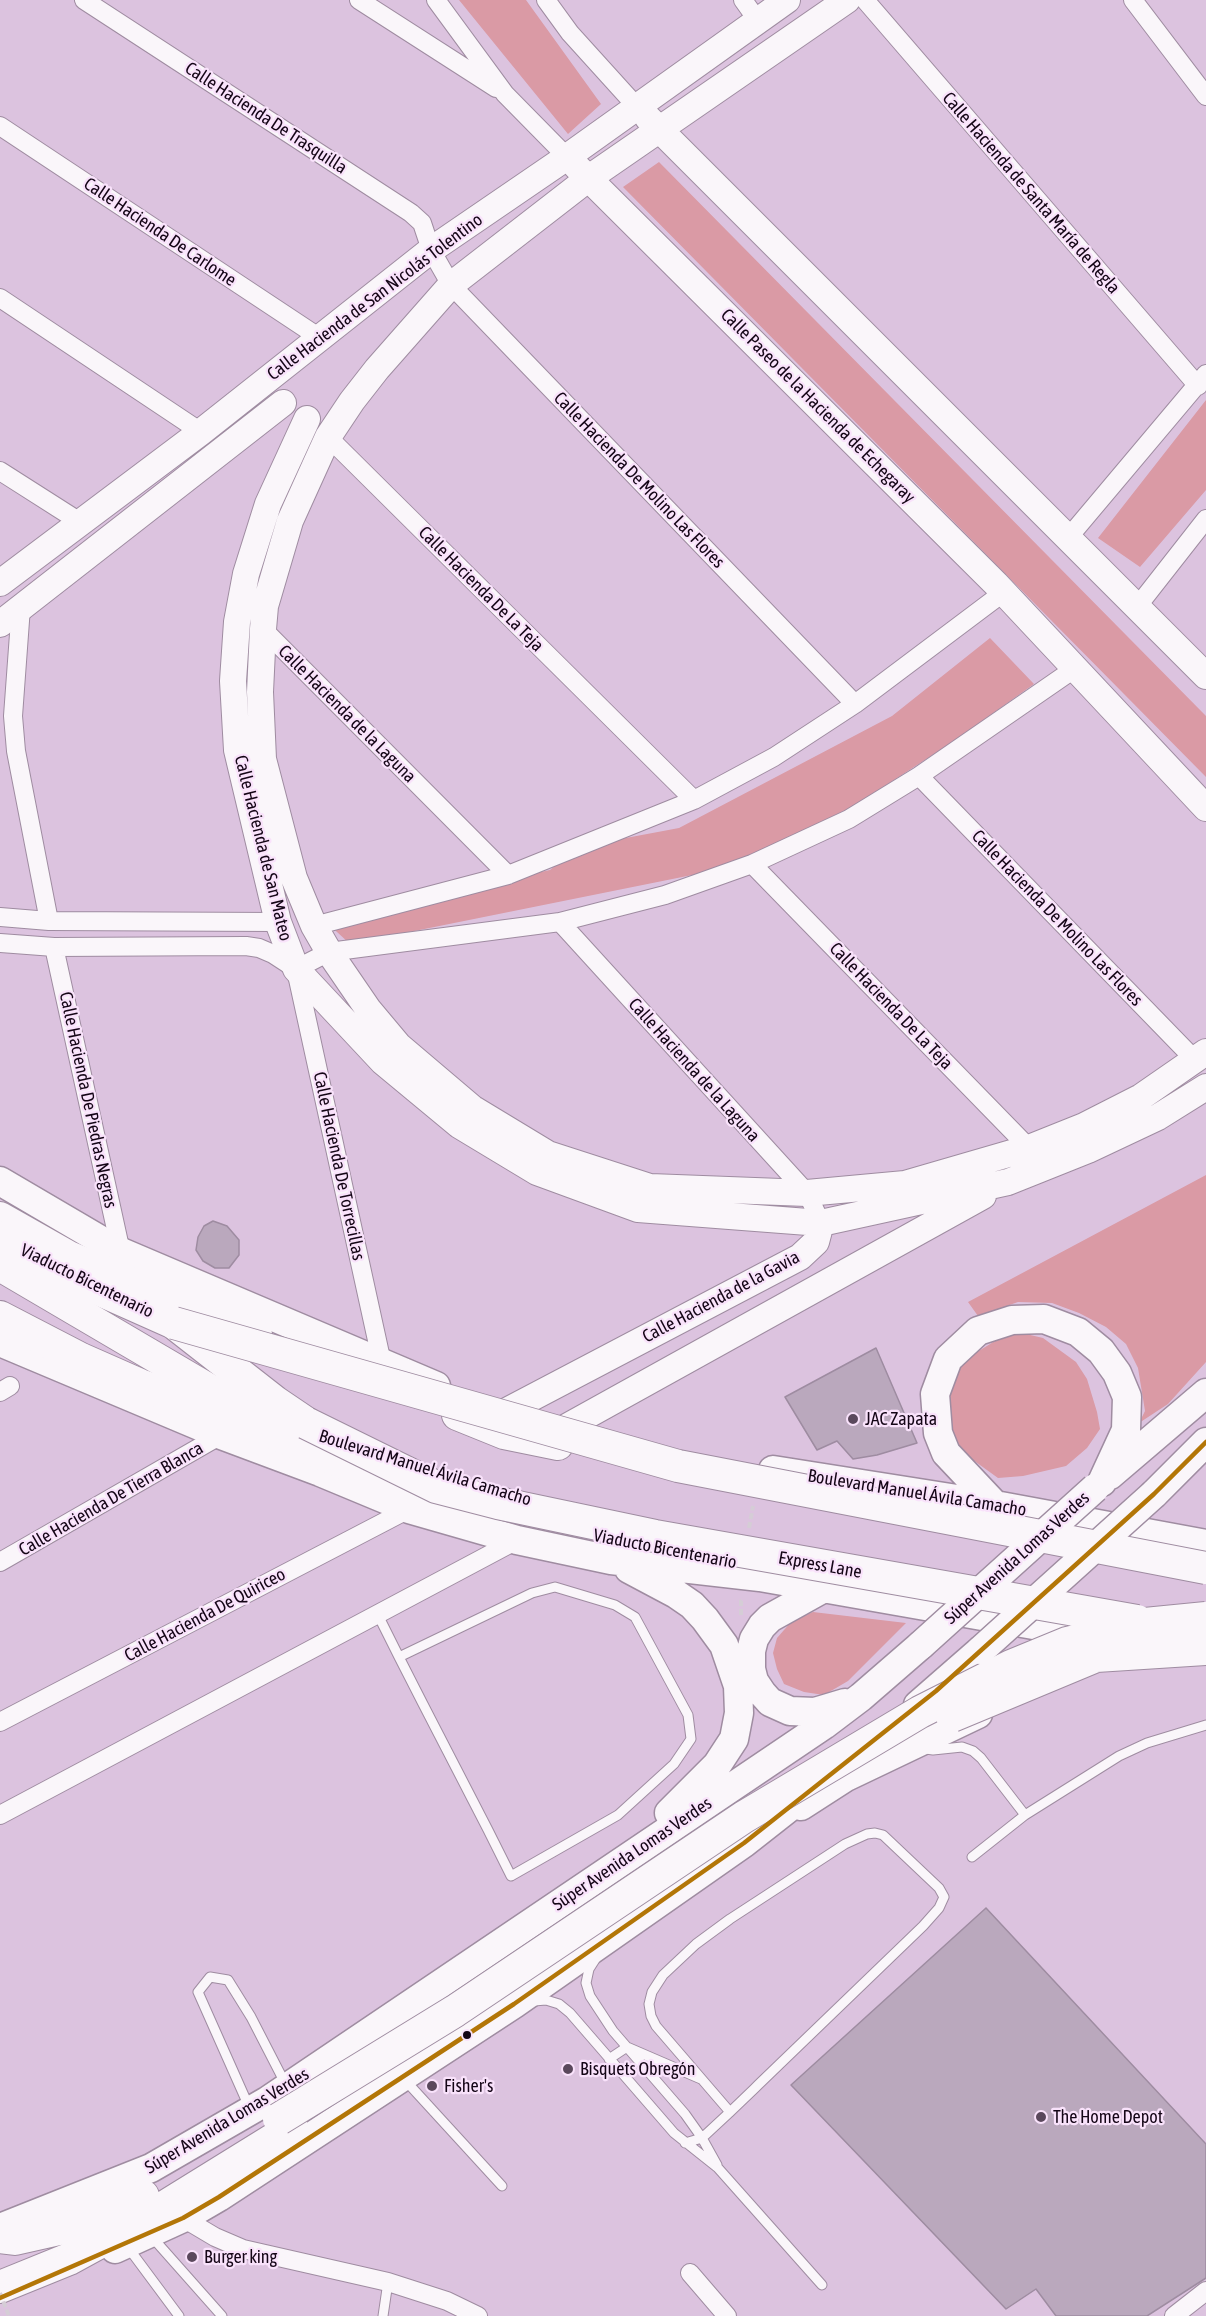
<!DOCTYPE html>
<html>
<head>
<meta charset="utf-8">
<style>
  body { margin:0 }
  canvas { display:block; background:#dcc3df }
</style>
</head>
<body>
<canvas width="1206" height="2316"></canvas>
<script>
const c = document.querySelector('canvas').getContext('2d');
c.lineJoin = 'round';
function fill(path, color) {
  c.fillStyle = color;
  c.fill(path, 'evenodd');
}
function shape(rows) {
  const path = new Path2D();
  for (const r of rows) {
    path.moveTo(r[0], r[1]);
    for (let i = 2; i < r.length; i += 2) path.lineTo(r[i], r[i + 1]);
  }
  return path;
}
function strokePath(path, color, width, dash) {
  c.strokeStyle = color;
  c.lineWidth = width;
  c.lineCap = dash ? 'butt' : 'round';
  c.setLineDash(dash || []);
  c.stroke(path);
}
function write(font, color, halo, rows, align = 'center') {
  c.font = font + ' "Asap Condensed",sans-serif';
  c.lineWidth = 4.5;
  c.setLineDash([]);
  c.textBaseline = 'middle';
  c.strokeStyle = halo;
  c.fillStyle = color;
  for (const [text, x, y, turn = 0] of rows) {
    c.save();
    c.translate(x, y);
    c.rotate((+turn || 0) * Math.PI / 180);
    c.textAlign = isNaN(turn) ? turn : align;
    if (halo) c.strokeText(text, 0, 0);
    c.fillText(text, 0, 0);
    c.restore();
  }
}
fill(shape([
  [459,0,526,0,601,104,568,134],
  [659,162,1206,716,1206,777,623,187],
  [1206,400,1206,490,1140,567,1098,538],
  [990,638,1034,684,954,741,854,806,722,869,350,944,324,920,550,870,578,847,679,828,892,716],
  [1206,1175,1206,1362,1168,1404,1139,1423,1145,1411,1138,1368,1126,1344,1106,1327,1079,1313,1052,1303,1018,1302,978,1316,968,1302],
  [1026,1334,1043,1338,1076,1362,1087,1379,1097,1412,1100,1429,1087,1448,1066,1466,1023,1476,998,1478,973,1460,950,1436,949,1400,955,1375,964,1360,995,1341,1011,1335],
  [813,1612,906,1623,848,1681,824,1695,804,1692,784,1684,777,1669,773,1653,777,1638,791,1622]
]), '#da9aa5');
const building = shape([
  [213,1221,227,1226,239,1240,239,1255,229,1268,215,1268,203,1261,196,1250,198,1237,204,1226,213,1221],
  [876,1348,917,1443,877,1455,853,1459,837,1441,817,1450,785,1397,876,1348],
  [986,1908,1206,2144,1206,2278,1147,2316,1056,2316,1036,2289,1006,2309,791,2085,986,1908]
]);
fill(building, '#baa8bd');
strokePath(building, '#9e8ca1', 1.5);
const service = shape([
  [378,1615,399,1657,423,1704,488,1830,511,1876,618,1815,674,1764,691,1739,688,1715,635,1617,615,1605,555,1587,532,1593,399,1657],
  [926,1749,933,1750,962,1747,973,1751,981,1758,1025,1815],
  [972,1857,1025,1815,1119,1756,1147,1743,1206,1725],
  [596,1958,589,1969,586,1983,590,1996,613,2031,685,2114,702,2138,717,2165],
  [534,2001,546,2000,559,2004,570,2013,674,2133,718,2168,822,2285],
  [609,2059,627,2047,701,2079],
  [404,2079,502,2186],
  [250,2109,198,1992,210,1977,228,1980,251,2017,285,2083],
  [685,2143,702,2138,730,2112,754,2089,758,2085,923,1926,939,1908,944,1897,939,1888,883,1835,875,1833,867,1834,845,1844,730,1919,696,1944,663,1975,652,1992,649,2004,651,2016,656,2026,730,2112],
  [152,2237,222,2316],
  [127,2246,179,2316],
  [383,2316,388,2282]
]);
const minor = shape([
  [84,0,411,213,422,223,431,250,451,285,855,704],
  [359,0,496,88],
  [436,0,505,94,567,157],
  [546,0,570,33,637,107],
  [743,0,758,21],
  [865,0,1198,386],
  [1133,0,1206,96],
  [0,126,320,338],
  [0,298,201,432],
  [328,437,694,800],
  [0,471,80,522],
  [1068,538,1206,374],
  [21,607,13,716,16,751,49,921],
  [1137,607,1206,519],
  [263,629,508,875],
  [919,776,1195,1060],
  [752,864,1029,1148],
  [0,917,49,921,278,922],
  [560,922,807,1193,821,1223],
  [314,926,508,875,694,800,774,757,855,704,1004,592],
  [0,943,54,947,246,946,259,948,273,954,296,969],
  [54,947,121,1252],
  [296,969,329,952,560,922,665,895,752,864,849,819,919,776,1074,669],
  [296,970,382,1363],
  [0,1392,10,1386],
  [0,1562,221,1435],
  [0,1722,409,1509],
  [0,1815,517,1540],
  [183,2218,215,2237,243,2249,388,2282,447,2301,478,2316],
  [690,2273,727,2316],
  [1174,2316,1206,2291]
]);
const secondary = shape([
  [847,0,589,178,451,285,377,369,352,401,328,437,290,521,265,606,263,629,260,692,263,759,294,878,314,926,329,952,368,1009,399,1046,472,1108,548,1154,650,1187,807,1193,905,1184,1029,1148,1084,1126,1141,1097,1206,1052],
  [648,118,1206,676],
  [576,166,996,584,1206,808],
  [307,419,268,504,246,574,237,622,233,681,237,750,278,922,296,969,383,1062,459,1125,537,1172,638,1209,821,1223,1008,1182,1088,1150,1158,1117,1206,1087],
  [0,583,201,432,431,250,567,157,787,0],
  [0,624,283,403],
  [501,1414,800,1257,816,1242,821,1223],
  [561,1430,983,1196]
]);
const primary = shape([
  [0,1181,121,1252,436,1386],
  [0,1342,221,1435,320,1472,409,1509,517,1540,611,1560,760,1577,1096,1636],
  [773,1470,995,1505,1206,1544],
  [1110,1475,1206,1393],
  [1154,1494,1206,1442],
  [995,1505,946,1453,938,1433,935,1394,948,1359,978,1331,1012,1320,1044,1319,1078,1332,1101,1351,1117,1373,1127,1397,1126,1430,1102,1482],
  [629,1569,676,1594,692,1605,705,1619,724,1645,738,1686,739,1713,734,1739,717,1765,669,1813],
  [824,1588,770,1618,762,1626,754,1639,751,1651,751,1669,754,1681,762,1693,770,1702,790,1711,815,1712,845,1703],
  [918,1705,981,1650],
  [801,1806,846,1777,978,1714],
  [0,2228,151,2168,267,2101,824,1725,861,1697,921,1645],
  [115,2249,183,2218,219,2197,514,2004,744,1843,814,1788]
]);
const trunk = shape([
  [0,1217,69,1256,257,1335],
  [0,1266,228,1400,262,1415],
  [457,1415,504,1434,558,1445]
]);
const motorway = shape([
  [0,1237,64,1274,174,1323,275,1402,306,1423],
  [0,1317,81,1359,140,1385,268,1431,352,1467,420,1491],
  [0,2237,15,2239,77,2225,143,2196],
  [0,2287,69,2259,166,2206,292,2128]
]);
strokePath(service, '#9f8ca1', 11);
strokePath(minor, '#9f8ca1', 20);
strokePath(secondary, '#9f8ca1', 28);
strokePath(primary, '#9f8ca1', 31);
strokePath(trunk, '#9f8ca1', 32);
strokePath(motorway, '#9f8ca1', 34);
strokePath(shape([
  [741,1615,741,1601,743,1599]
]), '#d5cdd6', 4, [6, 3]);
strokePath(service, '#faf6fa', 9);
strokePath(minor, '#faf6fa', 18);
strokePath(secondary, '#faf6fa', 26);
strokePath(primary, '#faf6fa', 28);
strokePath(trunk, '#faf6fa', 30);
strokePath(motorway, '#faf6fa', 32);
const primaryBridge = shape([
  [921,1645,1095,1488],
  [981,1650,1154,1494]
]);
const motorwayBridge = shape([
  [174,1323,678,1466,1206,1568],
  [306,1423,436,1487,498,1503,655,1536,1137,1621],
  [952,1716,1096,1656,1206,1649],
  [279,2119,455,2011,744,1817,920,1712,1011,1666,1067,1643,1145,1624,1206,1618]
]);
strokePath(primaryBridge, '#9f8ca1', 31, []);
strokePath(motorwayBridge, '#9f8ca1', 34, []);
strokePath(shape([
  [749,1528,753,1506],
  [0,2293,9,2316]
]), '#d5cdd6', 4, [6, 3]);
strokePath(primaryBridge, '#faf6fa', 28);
strokePath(motorwayBridge, '#faf6fa', 32);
strokePath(shape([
  [0,2298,183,2218,219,2197,514,2004,744,1843,936,1691,1154,1494,1206,1442]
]), '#b37607', 4.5);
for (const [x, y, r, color] of [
  [853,1419,6,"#5a485c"],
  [467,2035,5,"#140516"],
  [568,2069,6,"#5a485c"],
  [432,2086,6,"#5a485c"],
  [1041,2117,6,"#5a485c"],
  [192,2257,6,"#5a485c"]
]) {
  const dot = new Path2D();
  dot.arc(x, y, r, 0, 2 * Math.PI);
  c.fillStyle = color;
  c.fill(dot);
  strokePath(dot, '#f9e2fb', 2);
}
write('18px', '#140516', '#f9e2fb', [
  ["Calle Hacienda De Trasquilla",266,118,33],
  ["Calle Hacienda de Santa María de Regla",1031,193,49],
  ["Calle Hacienda De Carlome",160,232,34],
  ["Calle Hacienda de San Nicolás Tolentino",375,297,-37],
  ["Calle Paseo de la Hacienda de Echegaray",818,406,45],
  ["Calle Hacienda De Molino Las Flores",639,480,46],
  ["Calle Hacienda De La Teja",481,589,45],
  ["Calle Hacienda de la Laguna",347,714,45],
  ["Calle Hacienda de San Mateo",263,848,76],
  ["Calle Hacienda De Molino Las Flores",1057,918,46],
  ["Calle Hacienda De La Teja",891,1006,46],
  ["Calle Hacienda de la Laguna",694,1070,48],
  ["Calle Hacienda De Piedras Negras",88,1100,78],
  ["Calle Hacienda De Torrecillas",339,1166,78],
  ["Viaducto Bicentenario",87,1281,26],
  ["Calle Hacienda de la Gavia",721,1297,-28],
  ["Boulevard Manuel Ávila Camacho",425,1468,17],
  ["Boulevard Manuel Ávila Camacho",917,1493,9],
  ["Calle Hacienda De Tierra Blanca",111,1499,-30],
  ["Viaducto Bicentenario",665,1549,11],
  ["Súper Avenida Lomas Verdes",1017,1558,-42],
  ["Express Lane",820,1565,10],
  ["Calle Hacienda De Quiriceo",205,1615,-28],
  ["Súper Avenida Lomas Verdes",632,1854,-34],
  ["Súper Avenida Lomas Verdes",227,2121,-31]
]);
write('18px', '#140516', '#f9e2fb', [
  ["JAC Zapata",865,1419],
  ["Bisquets Obregón",580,2069],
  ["Fisher's",444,2086],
  ["The Home Depot",1053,2117],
  ["Burger king",204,2257]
], 'left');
</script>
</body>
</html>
